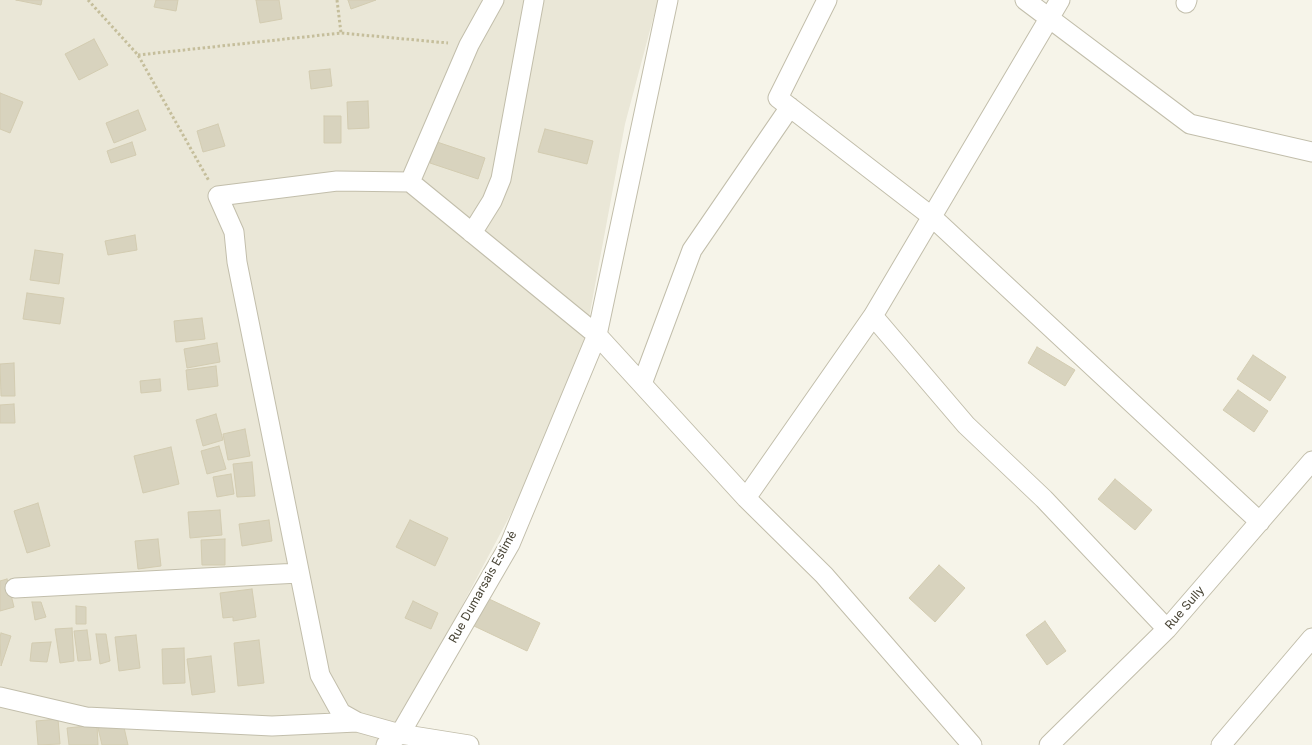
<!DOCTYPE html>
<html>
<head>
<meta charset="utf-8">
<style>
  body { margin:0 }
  canvas { display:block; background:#f6f4e9 }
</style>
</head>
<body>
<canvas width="1312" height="745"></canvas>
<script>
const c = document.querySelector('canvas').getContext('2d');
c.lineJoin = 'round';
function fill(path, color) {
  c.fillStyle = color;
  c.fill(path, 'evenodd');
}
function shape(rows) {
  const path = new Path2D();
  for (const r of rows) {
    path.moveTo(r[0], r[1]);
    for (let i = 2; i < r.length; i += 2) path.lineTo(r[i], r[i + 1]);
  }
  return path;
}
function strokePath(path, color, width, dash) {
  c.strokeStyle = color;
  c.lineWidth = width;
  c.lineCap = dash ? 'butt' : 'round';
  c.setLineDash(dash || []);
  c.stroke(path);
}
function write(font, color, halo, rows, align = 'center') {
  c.font = font + ' Inter,sans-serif';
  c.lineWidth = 4.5;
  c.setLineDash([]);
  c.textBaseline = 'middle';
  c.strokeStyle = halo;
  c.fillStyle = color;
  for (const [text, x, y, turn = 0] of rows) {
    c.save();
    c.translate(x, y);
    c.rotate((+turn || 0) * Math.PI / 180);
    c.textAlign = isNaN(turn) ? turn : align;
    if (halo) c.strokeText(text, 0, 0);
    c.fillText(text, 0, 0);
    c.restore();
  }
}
fill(shape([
  [0,0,658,0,625,124,575,393,388,745,0,745]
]), '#eae7d7');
const building = shape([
  [16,0,42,0,41,5,16,0],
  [156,0,178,0,176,11,154,7,156,0],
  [256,0,279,0,282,19,260,23,256,0],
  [348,0,376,0,351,9,348,0],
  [94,39,108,65,79,80,65,54,94,39],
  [330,69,332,86,311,89,309,71,330,69],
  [0,93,23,102,10,133,0,129,0,93],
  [368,101,369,128,348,129,347,102,368,101],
  [138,110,146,130,114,143,106,123,138,110],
  [324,116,341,116,341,143,324,143,324,116],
  [218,124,225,146,203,152,197,131,218,124],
  [545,129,593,141,587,164,538,152,545,129],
  [132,142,136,155,111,163,107,151,132,142],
  [437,142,485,158,478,179,430,163,437,142],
  [135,235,137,250,108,255,105,241,135,235],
  [35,250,63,254,59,284,30,280,35,250],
  [27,293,64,298,60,324,23,319,27,293],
  [202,318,205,339,176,342,174,321,202,318],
  [217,343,220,362,187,368,184,349,217,343],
  [1037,347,1075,370,1065,386,1028,363,1037,347],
  [1253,355,1286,377,1270,401,1237,379,1253,355],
  [14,363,15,396,1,396,0,364,14,363],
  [216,366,218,386,188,390,186,370,216,366],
  [160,379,161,391,141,393,140,381,160,379],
  [1238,390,1268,411,1254,432,1223,410,1238,390],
  [14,404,15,423,0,423,0,405,14,404],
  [216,414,223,440,203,446,196,420,216,414],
  [245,429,250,456,228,460,223,434,245,429],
  [219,446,226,469,207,474,201,451,219,446],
  [171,447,179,484,143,493,134,456,171,447],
  [252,462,255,496,237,497,233,464,252,462],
  [231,474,234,494,217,497,213,477,231,474],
  [1115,479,1152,510,1135,530,1098,499,1115,479],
  [38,503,50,546,27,553,14,511,38,503],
  [220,510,222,535,190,538,188,512,220,510],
  [269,520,272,541,242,546,239,524,269,520],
  [410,520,448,538,435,566,396,547,410,520],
  [158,539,161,566,138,569,135,541,158,539],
  [225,539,225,565,202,565,201,540,225,539],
  [939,565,965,588,935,622,909,598,939,565],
  [7,579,14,607,0,611,0,581,7,579],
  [252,589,256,617,233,621,233,617,223,618,220,593,252,589],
  [487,598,540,623,527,651,474,626,487,598],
  [413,601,438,613,431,629,405,618,413,601],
  [32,602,41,602,46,617,35,620,32,602],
  [76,606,86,607,86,624,76,624,76,606],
  [1045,621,1066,651,1047,665,1026,635,1045,621],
  [72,628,74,661,60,663,55,629,72,628],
  [87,630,91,660,78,661,74,631,87,630],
  [1,633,11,636,1,666,0,637,1,633],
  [96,634,106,634,110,661,100,664,96,634],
  [136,635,140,668,119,671,115,637,136,635],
  [259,640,264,683,238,686,234,643,259,640],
  [51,642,47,662,30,661,32,643,51,642],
  [184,648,185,683,163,684,162,649,184,648],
  [211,656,215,692,192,695,187,659,211,656],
  [58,719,60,744,38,745,36,721,58,719],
  [123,723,128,745,102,745,98,728,123,723],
  [97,725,98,745,69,745,67,728,97,725]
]);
fill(building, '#d8d3be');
strokePath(building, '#d3ccb1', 1);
const minor = shape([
  [827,0,778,98,931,216,1260,522],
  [1025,0,1190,124,1312,152],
  [1186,3,1187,0],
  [410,182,597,335,746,498,824,575,972,745],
  [472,233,492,201,501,179,534,0],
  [873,316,966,425,1044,499,1167,629],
  [642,384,692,250,790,107],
  [746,498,873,316,1060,0],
  [15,588,299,573],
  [0,697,86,717,272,726,357,722],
  [386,745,400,734,510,544,597,335,668,0],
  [469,745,400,734,357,722,341,713,320,675,237,262,234,232,218,196,337,181,410,182,469,45,494,0],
  [1049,745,1167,629,1312,461],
  [1221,745,1312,638]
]);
strokePath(minor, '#c2beab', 21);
strokePath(shape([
  [88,0,138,55,209,181],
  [337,0,341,33],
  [138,55,341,33,448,43]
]), '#c5be9b', 3, [2.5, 2.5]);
strokePath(minor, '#fff', 19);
write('12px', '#4a4637', '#fff', [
  ["Rue Dumarsais Estimé",483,587,-61],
  ["Rue Sully",1185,608,-49]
]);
</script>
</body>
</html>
